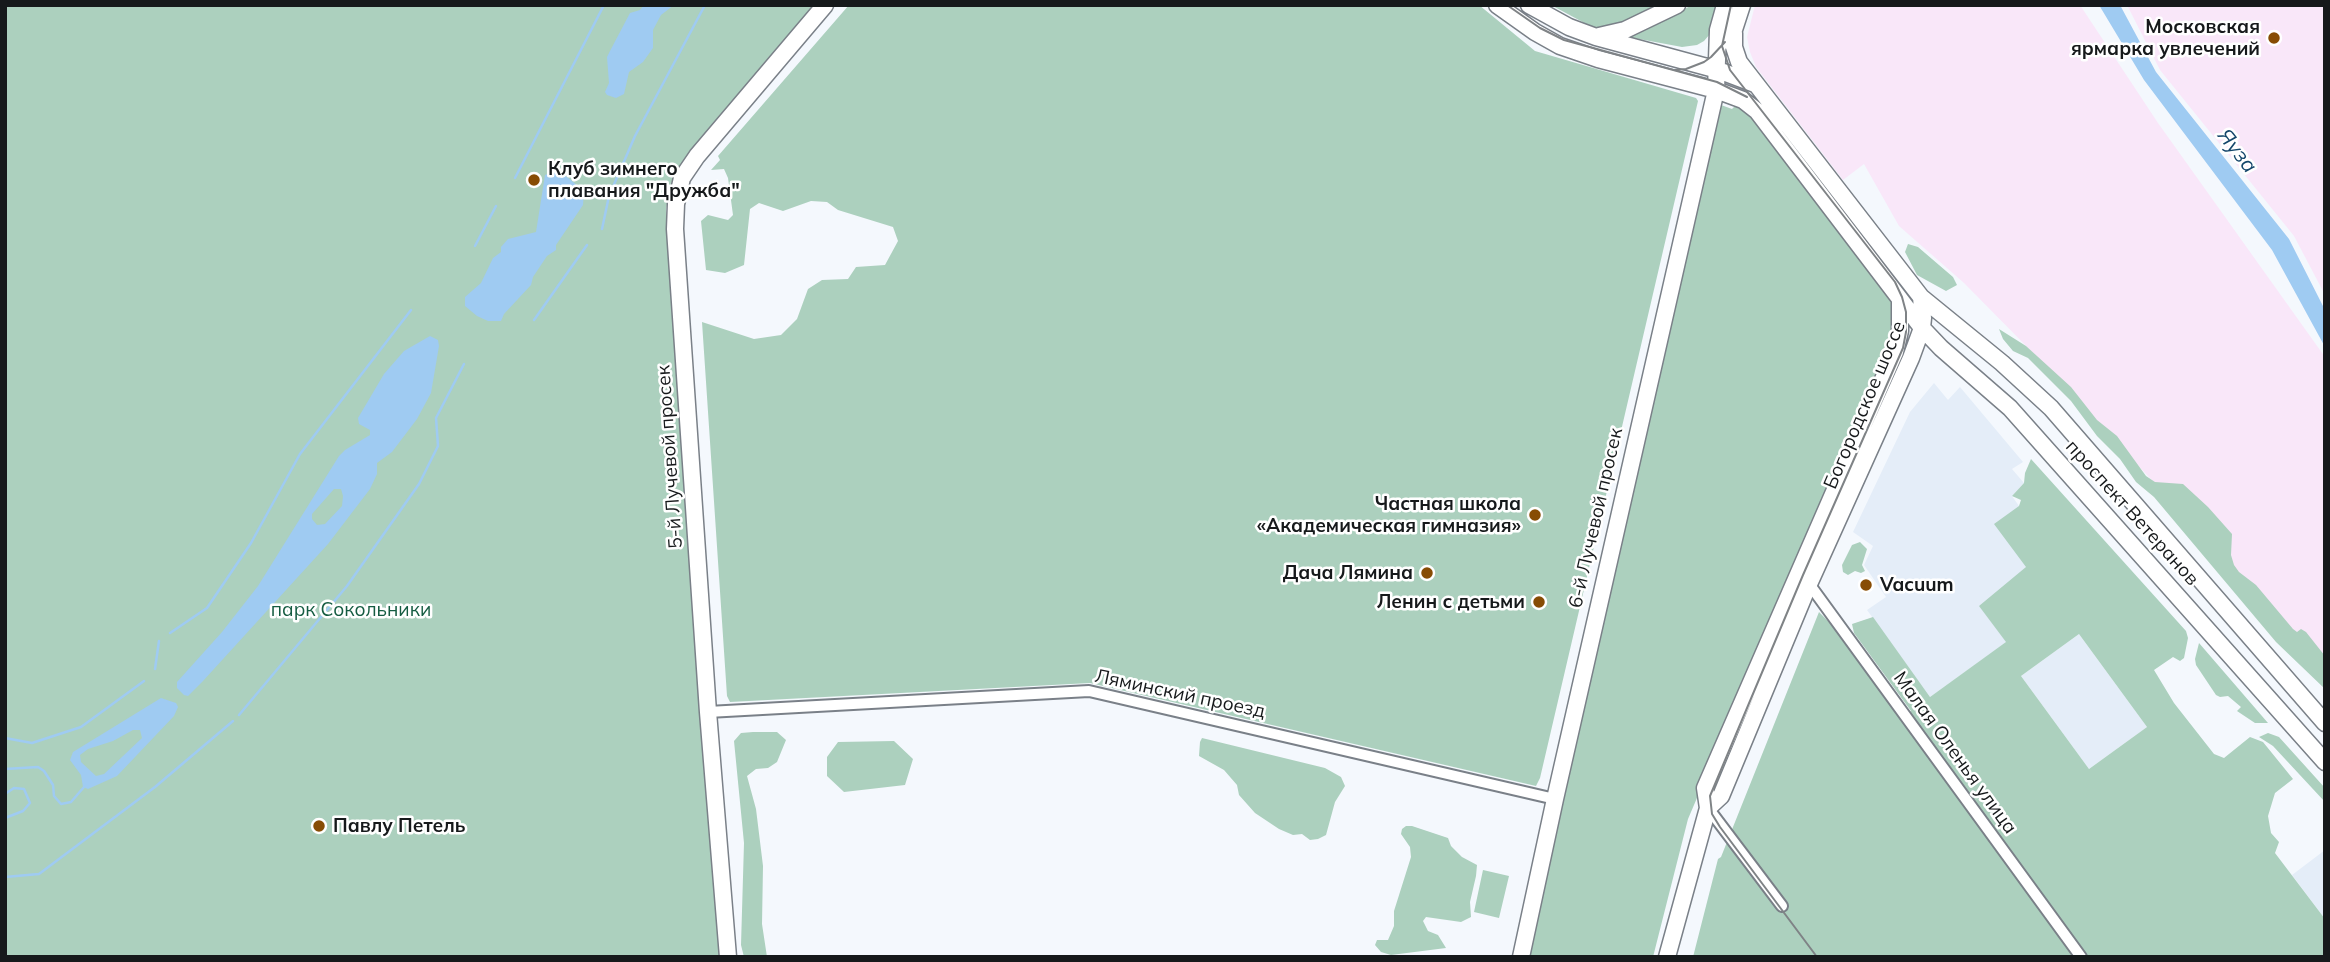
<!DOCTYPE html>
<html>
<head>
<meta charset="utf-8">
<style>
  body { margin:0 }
  #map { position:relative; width:2330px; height:962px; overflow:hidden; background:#f4f8fd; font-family:Mulish,sans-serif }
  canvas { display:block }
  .frame { position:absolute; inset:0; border:7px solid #16191b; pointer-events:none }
</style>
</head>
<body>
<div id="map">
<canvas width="2330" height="962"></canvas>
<div class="frame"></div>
</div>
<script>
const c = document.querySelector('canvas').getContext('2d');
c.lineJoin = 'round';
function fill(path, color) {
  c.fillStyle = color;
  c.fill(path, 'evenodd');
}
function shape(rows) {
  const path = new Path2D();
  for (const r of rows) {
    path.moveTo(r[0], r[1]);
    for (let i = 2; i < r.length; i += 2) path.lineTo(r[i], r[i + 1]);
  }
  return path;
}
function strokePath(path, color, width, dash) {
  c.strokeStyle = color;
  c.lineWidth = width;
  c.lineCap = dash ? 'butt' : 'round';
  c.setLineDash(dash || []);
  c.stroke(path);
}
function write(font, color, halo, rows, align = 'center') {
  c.font = font + ' Mulish,sans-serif';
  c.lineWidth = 5;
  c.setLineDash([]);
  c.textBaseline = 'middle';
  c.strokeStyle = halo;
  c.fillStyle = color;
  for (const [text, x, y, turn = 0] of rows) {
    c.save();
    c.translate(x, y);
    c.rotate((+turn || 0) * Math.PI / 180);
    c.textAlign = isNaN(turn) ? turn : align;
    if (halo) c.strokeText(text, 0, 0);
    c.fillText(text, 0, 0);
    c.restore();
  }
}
fill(shape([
  [1755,5,2080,5,2158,123,2325,357,2325,666,2038,358,1964,283,1899,226,1864,164,1843,180,1756,67,1750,52,1747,37],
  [2127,5,2325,5,2325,295,2294,236,2160,70]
]), '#f9e7f9');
fill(shape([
  [1934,383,1948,400,1960,387,2023,462,2012,469,2024,483,2012,496,2019,506,2026,567,2007,642,1930,697,1867,610,1886,597,1864,565,1873,546,1853,532,1910,412],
  [2079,634,2147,727,2089,769,2021,676],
  [2325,850,2325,919,2292,875]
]), '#e4edf8');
fill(shape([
  [5,5,817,5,684,163,671,183,666,209,725,957,5,957],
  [849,5,1479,5,1535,51,1696,98,1698,101,1540,778,1536,786,1090,683,730,702,727,696,702,322,754,339,781,335,797,319,808,289,822,280,848,279,856,267,885,265,898,241,893,227,838,210,827,202,811,201,783,211,759,203,750,209,744,265,725,273,706,270,701,221,708,215,728,220,733,215,728,178,724,169,711,170,720,160,718,156],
  [1551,5,1664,5,1607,30,1590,26],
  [1692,5,1719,5,1710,34,1704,41,1697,45,1682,47,1623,36,1655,25],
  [1721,105,1732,109,1736,105,1755,116,1884,287,1894,305,1891,344,1688,819,1653,957,1527,957],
  [1908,244,1918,247,1953,277,1957,285,1946,291,1917,275,1905,252],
  [1999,329,2026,346,2071,387,2097,420,2117,436,2146,476,2155,482,2183,484,2208,507,2232,534,2231,555,2234,565,2239,572,2256,585,2293,629,2297,632,2301,629,2306,632,2325,656,2325,689,2276,642,2154,497,2136,482,2120,459,2097,436,2071,401,2028,358,2013,351,2003,339],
  [2031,459,2186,631,2188,638,2184,658,2180,661,2173,657,2154,670,2174,703,2214,754,2224,758,2250,737,2263,742,2293,779,2275,793,2268,816,2271,833,2279,842,2275,853,2325,919,2325,957,1693,957,1718,859,1721,857,1819,612,1829,622,1901,720,1911,711,1854,633,1852,624,1873,617,1930,697,2006,642,1979,606,2026,567,1994,524,2019,506,2021,500,2012,496,2024,483,2025,473],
  [2079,634,2147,727,2089,769,2021,676],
  [1860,542,1867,549,1862,565,1865,571,1861,573,1855,571,1848,575,1843,572,1842,565,1852,545],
  [2199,643,2268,723,2255,723,2237,711,2241,707,2228,696,2220,697,2216,695,2196,665,2195,659],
  [753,732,777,732,786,740,777,762,768,768,756,769,747,776,756,809,763,866,762,924,767,957,744,957,741,945,744,843,734,741,741,733],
  [2268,733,2279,737,2325,788,2325,802,2273,746,2259,737],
  [1202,738,1325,768,1341,777,1345,786,1335,802,1326,835,1318,839,1310,840,1302,834,1293,835,1279,829,1255,813,1239,795,1237,785,1224,770,1199,756,1200,742],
  [894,741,913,759,905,785,844,792,827,776,827,757,838,742],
  [1406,826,1412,826,1448,838,1451,846,1462,857,1477,865,1476,876,1470,902,1471,917,1461,922,1426,917,1423,921,1428,931,1438,935,1446,948,1391,955,1381,952,1375,945,1377,940,1388,940,1394,926,1394,911,1411,857,1410,847,1401,834,1402,829],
  [1483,870,1509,876,1499,918,1474,912]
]), '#acd0be');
fill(shape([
  [644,5,674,5,661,15,653,30,653,48,643,62,629,72,624,94,616,98,607,95,605,92,609,83,607,57,610,51,630,13,640,10],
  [2099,5,2120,5,2156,72,2289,239,2325,310,2325,347,2272,250,2144,80],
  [556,171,567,177,584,191,583,205,556,245,556,250,547,256,533,277,531,285,504,314,501,321,488,321,477,316,465,306,465,297,481,283,493,258,501,252,501,247,508,239,536,232,545,175],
  [430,336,438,340,439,346,431,393,417,419,392,452,377,463,377,474,370,489,328,544,203,681,188,696,184,695,177,688,177,682,222,632,258,586,339,456,345,450,370,435,370,430,359,424,358,418,384,374,404,351],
  [334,489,341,489,343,496,342,506,325,524,317,525,312,519,312,514],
  [161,698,176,703,178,707,174,716,117,776,88,789,83,787,81,775,70,760,73,752],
  [133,730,140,730,142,738,104,774,96,776,81,762,80,755,88,749,113,741]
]), '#9fcbf2');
strokePath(shape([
  [515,178,604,5],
  [602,229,609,196,635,136,705,5],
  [475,246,496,206],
  [534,320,587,245],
  [170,633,207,608,251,543,300,454,411,310],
  [155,669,159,641],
  [239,715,347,586,419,484,438,446,436,418,464,364],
  [5,738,32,743,81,727,144,681],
  [5,769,38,767,44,771,53,785,54,796,61,804,71,802,84,787],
  [5,794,14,788,24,789,30,803,23,811,5,818],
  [5,877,39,874,155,787,233,721]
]), '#9fcbf2', 2.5);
const street = shape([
  [1807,581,2081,957],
  [708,712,1089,691,1555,799],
  [1708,808,1782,906]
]);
const secondary = shape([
  [1497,5,1535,32,1560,46,1598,59,1716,90,1743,100,1757,111,1922,328,1941,348,2010,408,2325,762],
  [1529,5,1569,27,1596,37,1718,70,1755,84],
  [1599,36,1625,30,1677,5],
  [1730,42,1742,5],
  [1921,297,2002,363,2051,408,2325,723],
  [1708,808,1721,796,1809,584,1911,358,1922,328,1923,318,1921,297,1739,62,1734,47,1734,33],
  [728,957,708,712,675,229,676,204,682,178,697,156,825,5],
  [1521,957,1555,799,1716,90,1718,30,1725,5],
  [1667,957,1708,808,1705,788,1895,352,1900,331,1900,299]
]);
strokePath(street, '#7a8088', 14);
strokePath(secondary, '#7a8088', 19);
strokePath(street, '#fff', 10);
strokePath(secondary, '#fff', 16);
strokePath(shape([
  [1507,5,1540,28,1564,40,1717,82,1747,97],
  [1731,5,1722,46,1730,70,1895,282,1902,297,1906,312,1906,332,1903,348,1803,575,1710,796,1712,814,1720,827,1817,957],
  [1675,70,1686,69,1704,62,1711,57,1725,42]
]), '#7f8386', 2);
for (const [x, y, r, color] of [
  [2274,38,7,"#874c04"],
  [534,180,7,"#874c04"],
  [1535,515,7,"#874c04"],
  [1427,573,7,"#874c04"],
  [1866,585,7,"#874c04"],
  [1539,602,7,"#874c04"],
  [319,826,7,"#874c04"]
]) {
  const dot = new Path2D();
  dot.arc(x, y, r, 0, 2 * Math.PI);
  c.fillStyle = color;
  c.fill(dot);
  strokePath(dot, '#fff', 2.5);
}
write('bold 19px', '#16191b', '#fff', [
  ["Московская",2260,27],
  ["ярмарка увлечений",2260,49],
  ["Клуб зимнего",548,169,"left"],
  ["плавания \"Дружба\"",548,191,"left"],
  ["Частная школа",1521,504],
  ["«Академическая гимназия»",1521,526],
  ["Дача Лямина",1413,573],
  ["Vacuum",1880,585,"left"],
  ["Ленин с детьми",1525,602],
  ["Павлу Петель",333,826,"left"]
], 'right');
write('19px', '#16191b', '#fff', [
  ["Богородское шоссе",1865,405,-67],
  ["5-й Лучевой просек",670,457,-94],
  ["проспект Ветеранов",2132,513,48],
  ["6-й Лучевой просек",1596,518,-77],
  ["Ляминский проезд",1180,694,12],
  ["Малая Оленья улица",1955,753,54]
]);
write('19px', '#155c42', '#fff', [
  ["парк Сокольники",351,610]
]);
write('italic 21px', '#14466b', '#fff', [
  ["Яуза",2237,151,52]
]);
</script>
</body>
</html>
